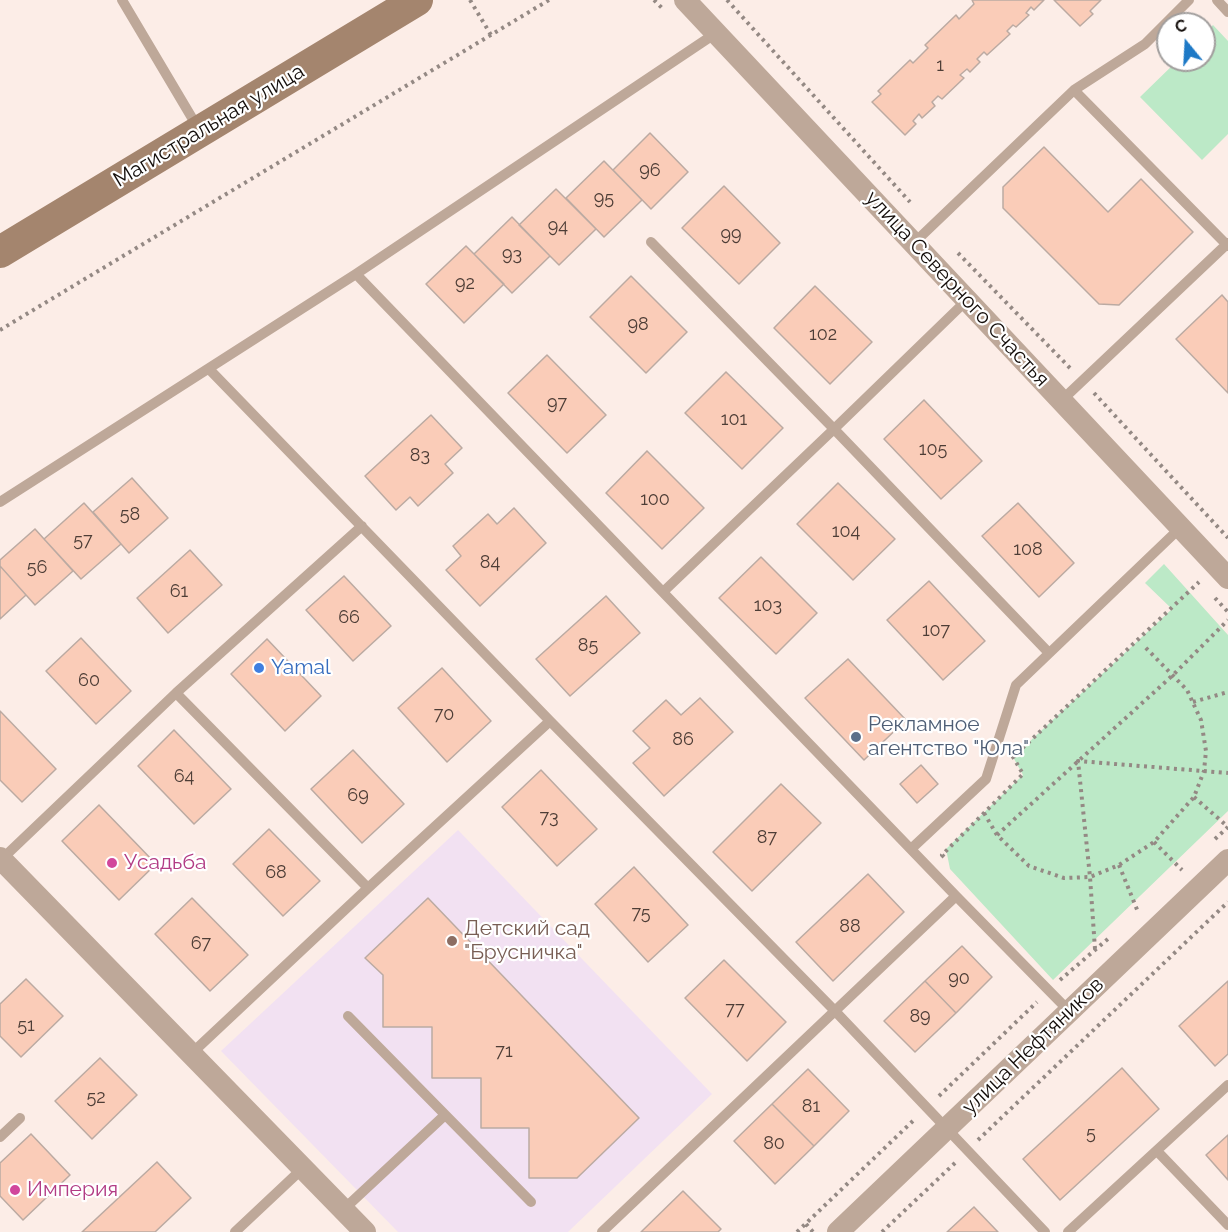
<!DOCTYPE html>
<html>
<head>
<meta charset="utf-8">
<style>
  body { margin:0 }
  #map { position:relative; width:1228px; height:1232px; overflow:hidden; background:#fcede7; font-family:Raleway,sans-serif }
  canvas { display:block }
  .north { position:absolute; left:1156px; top:12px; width:60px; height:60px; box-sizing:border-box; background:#fff; border:2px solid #a19e9d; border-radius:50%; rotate:342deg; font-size:16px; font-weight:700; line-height:24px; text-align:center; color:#130d0a }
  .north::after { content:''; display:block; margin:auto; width:21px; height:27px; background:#1e79c6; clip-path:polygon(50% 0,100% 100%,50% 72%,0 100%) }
</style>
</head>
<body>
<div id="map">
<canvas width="1228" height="1232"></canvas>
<div class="north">С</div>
</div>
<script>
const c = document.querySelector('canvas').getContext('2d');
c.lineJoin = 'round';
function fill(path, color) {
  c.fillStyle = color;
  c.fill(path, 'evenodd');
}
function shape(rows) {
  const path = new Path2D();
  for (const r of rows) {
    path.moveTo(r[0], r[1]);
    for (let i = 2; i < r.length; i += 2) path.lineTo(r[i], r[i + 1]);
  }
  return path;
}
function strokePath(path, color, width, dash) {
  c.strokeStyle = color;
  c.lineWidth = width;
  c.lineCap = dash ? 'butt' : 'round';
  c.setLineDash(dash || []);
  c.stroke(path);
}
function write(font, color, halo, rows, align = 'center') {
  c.font = font + ' Raleway,sans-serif';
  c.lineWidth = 4.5;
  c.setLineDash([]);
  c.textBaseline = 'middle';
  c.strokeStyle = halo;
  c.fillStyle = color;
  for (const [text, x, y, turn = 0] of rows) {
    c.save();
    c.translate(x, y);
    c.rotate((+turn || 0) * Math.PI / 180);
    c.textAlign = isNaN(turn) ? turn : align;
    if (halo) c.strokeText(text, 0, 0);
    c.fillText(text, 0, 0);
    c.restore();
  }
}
fill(shape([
  [458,830,712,1094,568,1232,398,1232,221,1051]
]), '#f2e1f2');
fill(shape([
  [1213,25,1228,41,1228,134,1202,160,1140,97,1178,60,1204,60,1204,34],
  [1164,564,1228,635,1228,811,1053,980,950,869,946,849,1023,775,1013,757,1172,609,1145,583]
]), '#bce9c7');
const building = shape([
  [972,0,1044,0,1034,10,1031,7,1026,13,1029,15,1016,27,1013,25,1007,31,1010,34,987,55,984,52,977,59,980,62,970,72,967,69,960,75,964,78,942,99,938,96,932,102,935,106,922,118,919,114,913,121,916,124,905,135,872,102,881,94,878,91,910,60,913,63,928,48,925,45,956,15,959,19,974,4,972,0],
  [1054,0,1101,0,1090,11,1093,14,1080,26,1054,0],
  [650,133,688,172,651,209,613,170,650,133],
  [1044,147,1108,212,1141,179,1193,232,1119,305,1099,304,1003,208,1003,187,1044,147],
  [604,161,642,200,604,237,566,198,604,161],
  [724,186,780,243,739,284,682,228,724,186],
  [556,189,596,229,559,265,519,225,556,189],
  [512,217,550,256,512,293,474,254,512,217],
  [466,246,504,284,464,323,426,284,466,246],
  [631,276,687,332,646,373,590,317,631,276],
  [815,286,872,342,830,384,774,328,815,286],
  [1222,295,1228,302,1228,393,1176,339,1222,295],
  [547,355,606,415,567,453,508,393,547,355],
  [726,372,783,428,742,469,685,413,726,372],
  [924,400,982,461,941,499,884,439,924,400],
  [431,415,462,448,445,464,453,473,418,506,410,497,396,510,365,476,431,415],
  [647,451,704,508,662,549,606,493,647,451],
  [132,478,168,518,129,553,93,512,132,478],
  [838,483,895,539,853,580,797,524,838,483],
  [84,503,121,544,81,579,44,539,84,503],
  [1018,503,1074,563,1039,597,982,536,1018,503],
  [514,508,546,543,480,606,446,570,461,556,453,546,488,514,497,524,514,508],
  [35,529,73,571,35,605,0,566,0,560,35,529],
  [190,550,222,585,168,633,137,598,190,550],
  [761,557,817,613,776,654,719,598,761,557],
  [0,566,26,595,0,619,0,566],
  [344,576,391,626,353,661,306,610,344,576],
  [929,581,985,641,943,680,887,620,929,581],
  [606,596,640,633,570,696,536,659,606,596],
  [81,638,131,691,96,724,46,671,81,638],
  [267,639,321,696,285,731,231,674,267,639],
  [848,659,906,720,864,760,805,698,848,659],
  [442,668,491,721,447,762,398,708,442,668],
  [700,698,733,732,664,796,633,763,650,748,633,731,666,700,681,715,700,698],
  [0,711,56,769,22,802,0,780,0,711],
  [174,730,231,789,194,824,138,766,174,730],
  [353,750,404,804,362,843,311,789,353,750],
  [921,765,938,784,917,803,900,784,921,765],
  [541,770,597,829,557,866,502,807,541,770],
  [781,784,821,823,752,891,713,852,781,784],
  [99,805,156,864,119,900,62,841,99,805],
  [269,829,320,881,283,916,233,864,269,829],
  [634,867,688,925,648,962,595,904,634,867],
  [868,874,904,912,833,981,796,942,868,874],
  [192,898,248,955,210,991,155,934,192,898],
  [428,898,639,1118,577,1178,529,1178,529,1128,481,1128,481,1078,432,1078,432,1027,383,1027,383,975,365,958,428,898],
  [962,946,992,977,956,1013,925,981,962,946],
  [724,960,786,1022,747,1061,685,998,724,960],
  [26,979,63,1016,21,1057,0,1036,0,1004,26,979],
  [925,981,956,1013,915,1052,884,1021,925,981],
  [1228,981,1228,1054,1215,1066,1179,1026,1228,981],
  [100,1058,137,1095,92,1139,55,1101,100,1058],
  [1122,1068,1159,1109,1060,1200,1023,1159,1122,1068],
  [808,1069,849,1111,814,1146,772,1104,808,1069],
  [772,1104,814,1146,775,1184,734,1141,772,1104],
  [31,1134,70,1175,23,1220,0,1196,0,1163,31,1134],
  [1228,1135,1228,1180,1206,1155,1228,1135],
  [157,1162,191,1198,155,1232,82,1232,157,1162],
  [683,1191,721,1229,718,1232,641,1232,683,1191],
  [974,1207,998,1232,947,1232,974,1207]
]);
fill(building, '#faccb8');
strokePath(building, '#bbaaa2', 1.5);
strokePath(shape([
  [470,0,491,35],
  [654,0,662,8],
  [727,0,910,202],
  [958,253,1070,368],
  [0,330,549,0],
  [1094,393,1228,538],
  [1215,598,1228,612],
  [1193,702,1228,692],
  [1194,797,1228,827],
  [984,813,997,835,1029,866,1064,878,1090,877,1119,865,1154,842,1194,797,1204,771,1206,751,1201,720,1187,690,1145,647],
  [997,835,1173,675,1228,620],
  [1215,839,1228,827],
  [1154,842,1182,870],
  [944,857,942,855,1023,774,1013,757,1199,582],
  [1119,865,1138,912],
  [1095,949,1090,877,1078,761,1228,773],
  [1060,980,1109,938],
  [939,1096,1037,1002],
  [978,1140,1228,902],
  [806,1224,813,1232],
  [797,1232,916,1118],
  [882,1232,956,1162]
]), '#948984', 4, [3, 4.5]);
strokePath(shape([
  [122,0,198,128],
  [1217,0,1228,12],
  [1074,90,1228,246],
  [651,242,834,429,663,592],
  [914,243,1074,90,1145,44,1189,0],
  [356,274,956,896,602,1232],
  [967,300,834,429,1049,653],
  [209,369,550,721,835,1011,1045,1232],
  [1061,401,1228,243],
  [0,502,356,274,716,33],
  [176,693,368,888],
  [911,849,986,779,1016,685,1180,528],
  [1,860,176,693,362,526],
  [956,896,1069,1011],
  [348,1016,531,1202],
  [191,1054,368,888,550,721],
  [0,1137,20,1118],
  [1157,1151,1228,1225],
  [343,1210,445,1115],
  [235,1232,302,1169],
  [1068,1232,1228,1085]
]), '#bea899', 10);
strokePath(shape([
  [685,0,1228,578],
  [0,858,365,1232],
  [838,1232,1228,860]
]), '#bea899', 22);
strokePath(shape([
  [0,252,417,0]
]), '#a4856e', 32);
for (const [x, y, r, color] of [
  [259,668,6,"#3f7fe0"],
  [856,737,6,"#5c6f8a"],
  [112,863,6,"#d1479c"],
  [452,941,6,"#8d6e63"],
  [15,1190,6,"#d1479c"]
]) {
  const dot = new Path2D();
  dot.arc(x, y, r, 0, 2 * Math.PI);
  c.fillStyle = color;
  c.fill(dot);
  strokePath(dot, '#fff', 2);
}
write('18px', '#4d3d36', null, [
  ["1",940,66],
  ["96",650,171],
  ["95",604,199],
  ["94",558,227],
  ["99",731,235],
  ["93",512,255],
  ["92",465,284],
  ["98",638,325],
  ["102",823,335],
  ["97",557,404],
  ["101",734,420],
  ["105",933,450],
  ["83",420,456],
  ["100",655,500],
  ["58",130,515],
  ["104",846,532],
  ["57",83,541],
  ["108",1028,550],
  ["84",490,563],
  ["56",37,568],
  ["61",179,592],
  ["103",768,606],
  ["66",349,618],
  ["107",936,631],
  ["85",588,646],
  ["60",89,681],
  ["70",444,715],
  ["86",683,740],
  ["64",184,777],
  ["69",358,796],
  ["73",549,818],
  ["87",767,838],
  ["68",276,873],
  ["75",641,914],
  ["88",850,927],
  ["67",201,944],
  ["90",959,979],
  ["77",735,1010],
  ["89",920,1017],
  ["51",26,1026],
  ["71",504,1052],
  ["52",96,1098],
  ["81",811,1107],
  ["5",1091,1134],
  ["80",774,1144]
]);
write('21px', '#130d0a', '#fff', [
  ["Магистральная улица",209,126,-31],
  ["улица Северного Счастья",957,289,47],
  ["улица Нефтяников",1033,1046,-44]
]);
write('21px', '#366cbe', '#fff', [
  ["Yamal",271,668]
], 'left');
write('21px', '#4e5e75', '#fff', [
  ["Рекламное",868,725],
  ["агентство \"Юла\"",868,749]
], 'left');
write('21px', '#b23c85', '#fff', [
  ["Усадьба",124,863],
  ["Империя",27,1190]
], 'left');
write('21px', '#785e54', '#fff', [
  ["Детский сад",464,929],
  ["\"Брусничка\"",464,953]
], 'left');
</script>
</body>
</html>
